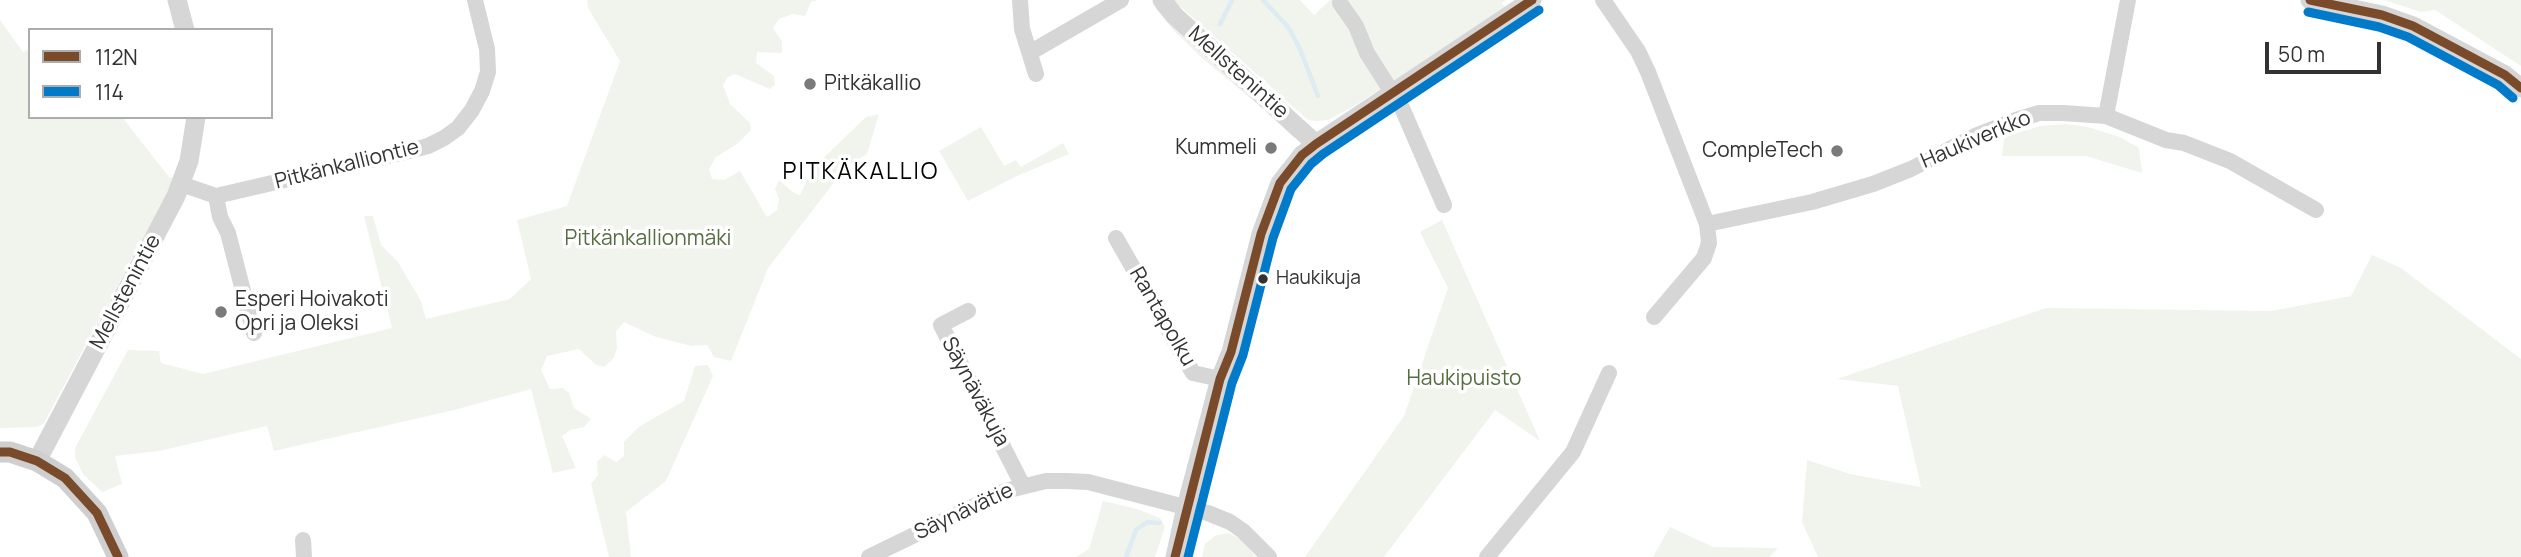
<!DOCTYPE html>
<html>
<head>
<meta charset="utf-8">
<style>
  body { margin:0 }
  #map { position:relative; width:2521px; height:557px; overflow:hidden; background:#fff; font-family:Manrope,sans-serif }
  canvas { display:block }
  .legend { position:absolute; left:28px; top:28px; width:245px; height:91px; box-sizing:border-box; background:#fff; border:2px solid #adadad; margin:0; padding:9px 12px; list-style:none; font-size:21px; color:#323232 }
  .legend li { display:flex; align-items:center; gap:14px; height:35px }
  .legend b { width:35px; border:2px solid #adadad }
  .scale { position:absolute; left:2265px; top:42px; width:116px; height:32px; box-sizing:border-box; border:4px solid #323232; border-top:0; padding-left:9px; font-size:21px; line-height:24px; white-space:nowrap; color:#323232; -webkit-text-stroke:5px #fff; paint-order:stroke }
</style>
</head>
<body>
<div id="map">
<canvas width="2521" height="557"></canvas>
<ul class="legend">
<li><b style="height:9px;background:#7a4b2a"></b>112N</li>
<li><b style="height:9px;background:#007ac9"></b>114</li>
</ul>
<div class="scale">50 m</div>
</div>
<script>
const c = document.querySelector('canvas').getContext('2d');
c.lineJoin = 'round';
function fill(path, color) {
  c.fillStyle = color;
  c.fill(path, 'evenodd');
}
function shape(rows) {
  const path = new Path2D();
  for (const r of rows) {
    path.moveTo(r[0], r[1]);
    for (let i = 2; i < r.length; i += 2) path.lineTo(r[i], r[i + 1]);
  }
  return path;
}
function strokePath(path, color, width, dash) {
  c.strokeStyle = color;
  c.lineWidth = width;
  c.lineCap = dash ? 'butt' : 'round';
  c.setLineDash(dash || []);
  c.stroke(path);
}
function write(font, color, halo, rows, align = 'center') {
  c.font = font + ' Manrope,sans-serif';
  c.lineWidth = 7;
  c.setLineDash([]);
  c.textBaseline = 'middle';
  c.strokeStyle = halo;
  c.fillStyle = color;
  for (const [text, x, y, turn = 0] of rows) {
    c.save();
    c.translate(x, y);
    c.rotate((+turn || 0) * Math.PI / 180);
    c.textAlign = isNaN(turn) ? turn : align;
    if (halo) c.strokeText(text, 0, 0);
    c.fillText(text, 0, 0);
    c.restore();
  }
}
fill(shape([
  [587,0,818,0,811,2,805,16,792,14,779,19,773,28,782,41,782,53,757,52,756,63,774,76,775,85,770,89,735,74,728,77,723,85,730,104,750,123,751,130,737,144,716,157,709,169,712,179,724,180,740,171,767,217,777,210,779,199,775,189,779,180,794,193,800,195,813,168,866,117,879,114,867,154,846,167,768,268,731,361,714,357,707,345,691,346,656,337,624,322,616,331,617,348,614,358,604,367,596,365,579,349,547,356,541,370,550,389,563,388,569,393,574,408,591,419,584,427,570,430,562,436,576,468,553,473,531,389,454,410,274,451,267,426,159,451,115,456,122,484,102,492,83,474,75,457,75,448,128,350,159,351,161,363,203,374,392,328,364,216,373,216,381,245,398,262,421,301,426,319,510,299,531,279,517,220,567,206,620,61,588,8],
  [1173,0,1300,0,1314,15,1330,0,1506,0,1502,3,1507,9,1349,109,1328,120,1317,121,1308,120],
  [2384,0,2521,0,2521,66,2435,10,2421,12],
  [1158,5,1294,133,1294,138,1266,111,1202,58,1174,31,1155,8],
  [0,20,23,52,30,49,30,117,122,117,169,177,175,178,44,423,38,427,0,428],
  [2066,124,2088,127,2120,137,2139,148,2142,173,2086,156,2002,156,2004,137,2040,126],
  [981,127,1004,166,1016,160,1021,167,1063,143,1069,154,1017,176,968,201,939,151],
  [1442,220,1540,441,1495,410,1384,557,1305,557,1404,416,1448,288,1420,232],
  [2372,255,2401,268,2521,359,2521,557,1818,557,1802,522,1807,460,1850,474,1921,487,1898,386,1837,379,2046,308,2271,311,2351,296],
  [708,365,713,376,666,481,626,512,631,557,609,557,591,484,598,475,597,462,604,455,616,462,624,456,624,442,640,426,684,401,695,366],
  [1103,501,1137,509,1160,518,1165,527,1155,557,1076,557,1089,549],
  [1670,527,1713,547,1778,548,1769,557,1653,557],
  [1229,533,1242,540,1256,557,1202,557,1205,544,1216,535]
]), '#f1f4ed');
strokePath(shape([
  [1263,0,1288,27,1300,49,1318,96],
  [1220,24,1232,0],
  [1126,557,1136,530,1147,522,1160,523]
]), '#ddebf2', 4.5);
strokePath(shape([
  [1020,0,1022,29,1036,74],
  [1603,0,1638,51,1648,72,1707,224,1812,202,1873,184,1911,169,1975,136,2016,120,2039,113,2063,113,2106,116,2166,140,2184,143,2230,161,2316,210],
  [1340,3,1356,26,1367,53,1402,108,1444,205],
  [1031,52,1121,0],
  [2106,116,2128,0],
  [181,184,216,196,229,193,401,153,428,146,444,138,458,128,472,110,482,91,488,72,487,49,475,0],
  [216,196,220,217,228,233,254,333],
  [1116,238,1193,373,1220,379],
  [968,311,941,325,1023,486],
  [1654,317,1704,258,1709,243,1707,224],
  [303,540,304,557],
  [869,557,1005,491,1046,481,1067,481,1088,482,1208,513,1230,522,1243,531,1269,557],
  [1487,557,1573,452,1609,373]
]), '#d6d6d6', 16);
strokePath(shape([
  [177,0,185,30],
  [1162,0,1175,16,1316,144],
  [2310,0,2382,15,2413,26,2505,75,2521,88],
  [37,461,176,196,189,161,196,117],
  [1175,557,1186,507,1220,379,1231,352,1261,234,1280,183,1302,155,1316,144,1532,0]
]), '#d6d6d6', 19);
strokePath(shape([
  [0,452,10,452,37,461,65,478,97,513,118,557]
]), '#cfcfcf', 21);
strokePath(shape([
  [2310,0,2382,15,2413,26,2505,75,2521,88],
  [0,452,10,452,37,461,65,478,97,513,118,557],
  [1175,557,1220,379,1231,352,1261,234,1280,183,1302,155,1316,144,1532,0]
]), '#7a4b2a', 9);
strokePath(shape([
  [2308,12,2379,27,2408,37,2498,85,2513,98],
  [1188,557,1232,383,1243,355,1273,238,1291,189,1311,164,1323,154,1539,10]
]), '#007ac9', 9);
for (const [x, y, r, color] of [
  [810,84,7,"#7a7a7a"],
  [1271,148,7,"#7a7a7a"],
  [1837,151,7,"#7a7a7a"],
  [1263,279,6,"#323232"],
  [221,312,7,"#7a7a7a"]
]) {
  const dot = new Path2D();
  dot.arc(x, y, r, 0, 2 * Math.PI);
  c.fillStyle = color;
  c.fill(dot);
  strokePath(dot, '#fff', 2.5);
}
write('19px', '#323232', '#fff', [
  ["Haukikuja",1276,279]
], 'left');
write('21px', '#323232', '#fff', [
  ["Mellstenintie",1238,73,42],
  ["Haukiverkko",1976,140,-23],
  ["Pitkänkalliontie",347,165,-14],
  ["Mellstenintie",126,292,-62],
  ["Rantapolku",1162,317,60],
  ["Säynäväkuja",975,392,62],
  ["Säynävätie",964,512,-25]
]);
write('21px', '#323232', '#fff', [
  ["Pitkäkallio",824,84],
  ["Kummeli",1257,148,"right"],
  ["CompleTech",1823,151,"right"],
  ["Esperi Hoivakoti",235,300],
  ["Opri ja Oleksi",235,324]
], 'left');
write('21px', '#566e3f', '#fff', [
  ["Pitkänkallionmäki",648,239],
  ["Haukipuisto",1464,379]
]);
c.letterSpacing = '2px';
write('23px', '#000', '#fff', [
  ["PITKÄKALLIO",861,173]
]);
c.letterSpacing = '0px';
</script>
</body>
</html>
